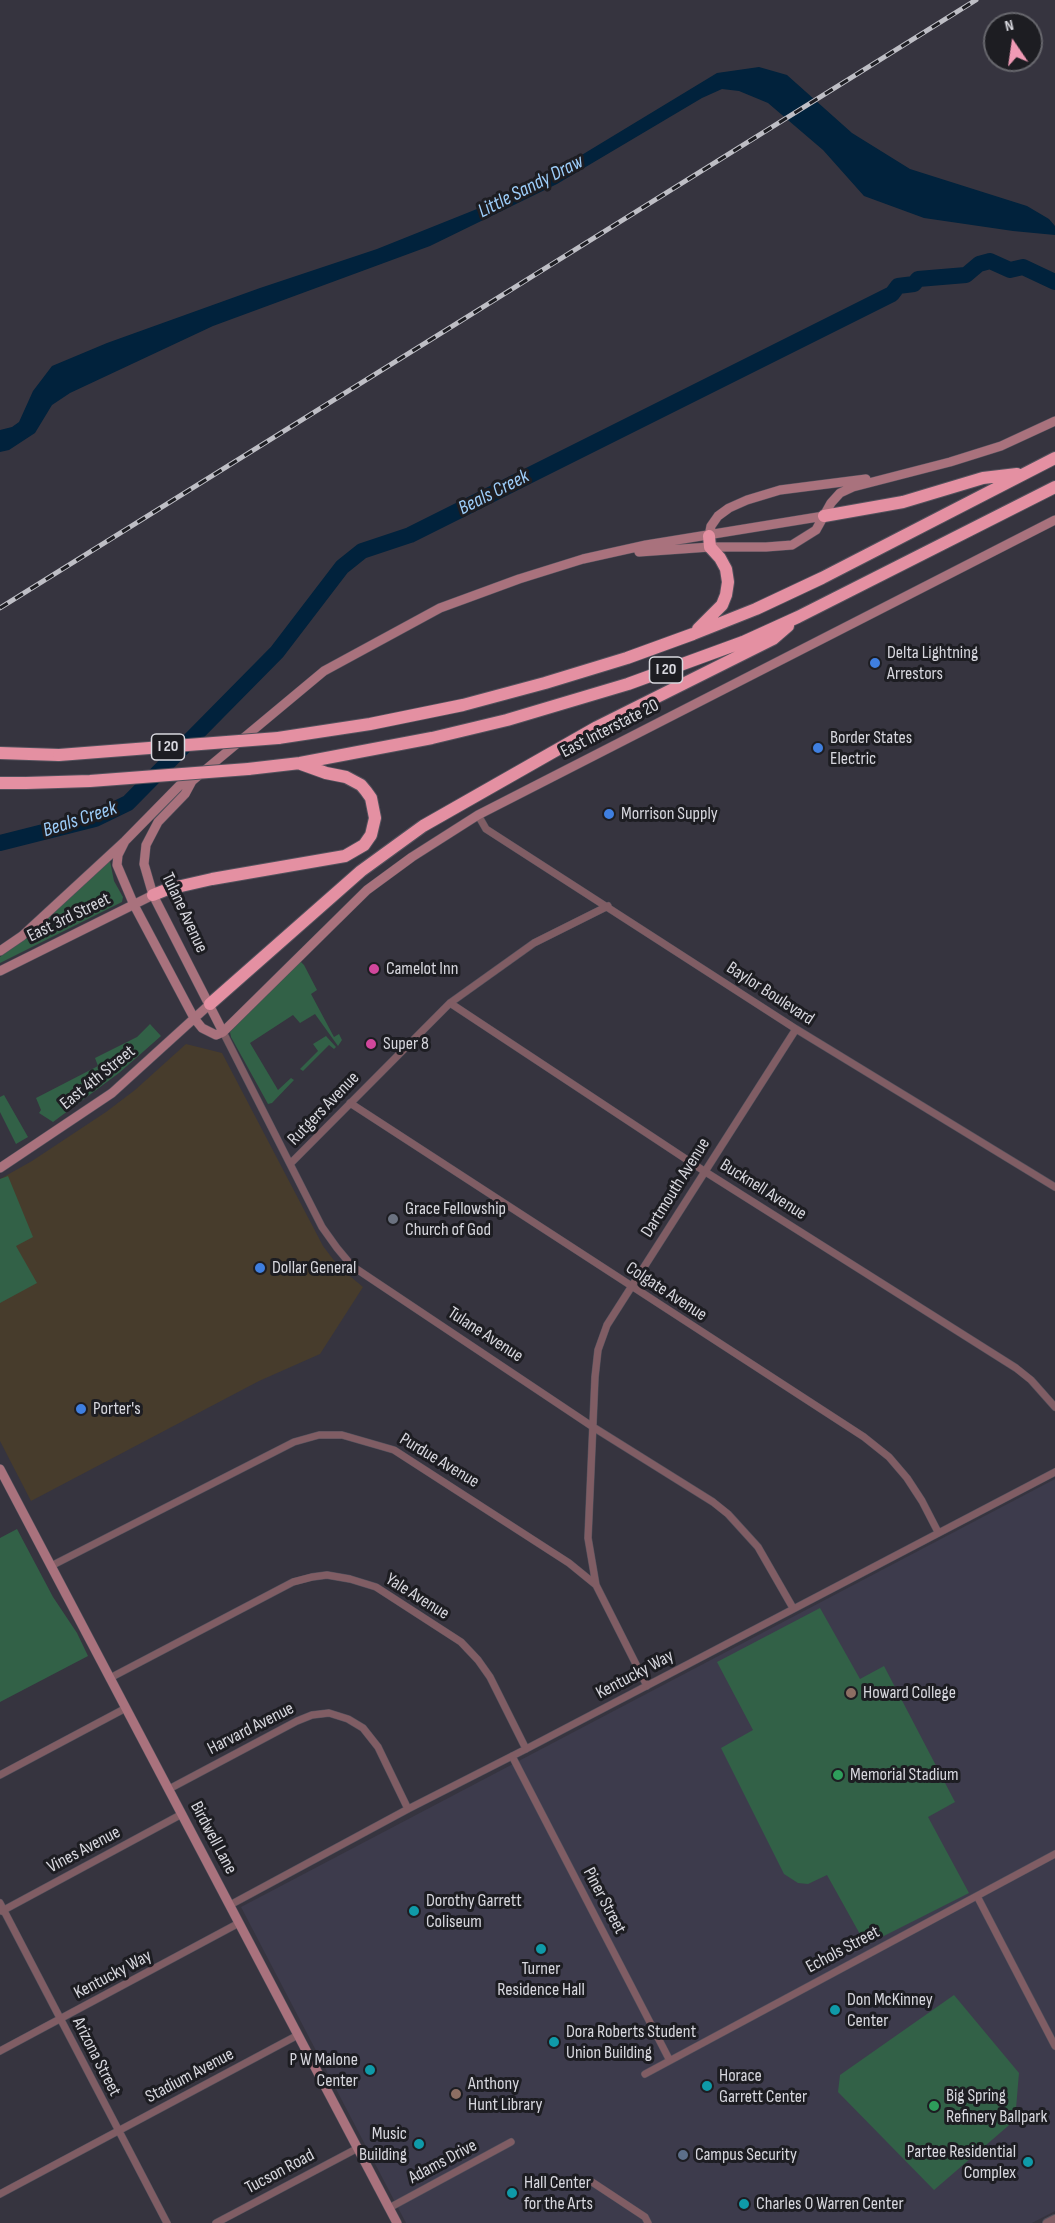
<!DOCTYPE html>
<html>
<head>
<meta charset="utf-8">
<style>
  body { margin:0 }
  #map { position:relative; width:1055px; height:2223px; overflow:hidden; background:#36343f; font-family:"Sofia Sans Condensed",sans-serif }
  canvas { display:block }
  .north { position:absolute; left:983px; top:12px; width:60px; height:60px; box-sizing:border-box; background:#1d1d22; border:2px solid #67676d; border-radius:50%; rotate:347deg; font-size:16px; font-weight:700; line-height:24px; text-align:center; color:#d7d7de }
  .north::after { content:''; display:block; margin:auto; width:21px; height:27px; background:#f09ab5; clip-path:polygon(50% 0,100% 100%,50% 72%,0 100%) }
</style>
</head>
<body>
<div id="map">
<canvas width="1055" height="2223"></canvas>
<div class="north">N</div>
</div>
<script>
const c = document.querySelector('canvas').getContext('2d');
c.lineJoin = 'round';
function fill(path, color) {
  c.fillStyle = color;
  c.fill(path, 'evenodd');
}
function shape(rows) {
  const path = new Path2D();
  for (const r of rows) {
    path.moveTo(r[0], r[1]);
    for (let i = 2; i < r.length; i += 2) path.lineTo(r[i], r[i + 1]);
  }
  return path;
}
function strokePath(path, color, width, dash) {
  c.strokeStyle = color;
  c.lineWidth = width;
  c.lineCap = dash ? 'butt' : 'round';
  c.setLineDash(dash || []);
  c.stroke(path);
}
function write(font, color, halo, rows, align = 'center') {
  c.font = font + ' "Sofia Sans Condensed",sans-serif';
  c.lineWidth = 6;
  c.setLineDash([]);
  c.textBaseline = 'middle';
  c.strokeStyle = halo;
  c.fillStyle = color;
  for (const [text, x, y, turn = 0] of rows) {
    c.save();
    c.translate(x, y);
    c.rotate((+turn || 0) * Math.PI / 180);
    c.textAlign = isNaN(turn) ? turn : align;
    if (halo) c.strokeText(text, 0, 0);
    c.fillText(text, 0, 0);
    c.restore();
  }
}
fill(shape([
  [186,1044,222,1053,323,1246,339,1267,363,1287,320,1354,259,1381,31,1501,0,1441,0,1179,32,1161,106,1112,135,1090]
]), '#473c2c');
fill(shape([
  [1055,1479,1055,2211,1032,2223,406,2223,241,1907]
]), '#3d3b4c');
fill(shape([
  [110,861,114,881,123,897,122,902,0,963,0,957],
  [301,962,304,965,317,990,311,994,334,1037,339,1034,342,1040,338,1046,315,1014,300,1023,293,1015,250,1043,278,1090,291,1078,294,1080,272,1103,268,1104,231,1037,230,1032,297,963],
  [150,1024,161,1036,119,1073,53,1122,39,1113,41,1110,36,1098,98,1066,95,1058,137,1037],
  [326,1036,336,1047,334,1049,329,1045,303,1071,300,1069,318,1051,313,1044],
  [4,1095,28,1137,16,1144,0,1112,0,1097],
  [8,1176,33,1237,16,1246,37,1283,0,1303,0,1179],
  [17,1529,53,1597,77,1633,88,1656,0,1702,0,1538],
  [820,1608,860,1679,884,1666,955,1802,928,1817,969,1893,866,1945,827,1875,808,1884,798,1883,784,1874,721,1748,753,1730,717,1662],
  [954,1995,1019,2073,1015,2120,934,2190,838,2092,840,2075]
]), '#326147');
fill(shape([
  [759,67,787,75,852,133,910,169,1027,206,1049,219,1055,226,1055,235,1013,231,924,218,864,196,823,150,768,103,739,91,722,89,702,98,557,184,430,246,213,326,70,393,52,405,35,433,9,450,0,452,0,430,12,427,19,422,33,391,52,366,107,343,260,288,377,249,482,207,552,173,717,73]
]), '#01223c');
strokePath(shape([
  [0,843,95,819,128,803,277,652,342,567,362,551,410,535,892,294,898,286,914,284,918,279,966,275,979,264,990,261,1010,270,1023,267,1055,282]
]), '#01223c', 16);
const minor = shape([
  [478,815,486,829,796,1029,1055,1187],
  [450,1003,704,1171,1016,1368,1031,1380,1055,1407],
  [223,1032,322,1227,337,1248,352,1266,593,1427,713,1502,728,1514,758,1547,793,1608],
  [350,1103,864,1437,889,1457,907,1478,922,1501,938,1532],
  [291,1163,450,1003,534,943,608,906],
  [51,1566,294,1442,319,1435,342,1435,394,1450,569,1563,596,1585,647,1686],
  [596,1585,588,1538,595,1377,598,1350,607,1325,796,1029],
  [110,1678,293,1582,312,1577,327,1575,350,1579,376,1587,461,1642,478,1660,490,1677,526,1749],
  [512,1756,669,2059],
  [0,1775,126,1708],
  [169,1789,297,1721,312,1715,329,1713,348,1719,363,1728,378,1747,408,1809],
  [977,1896,1055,2046],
  [0,1903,167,2223],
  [230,1905,408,1809,526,1749,1055,1472],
  [2,1911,182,1814],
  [0,2051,239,1923],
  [645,2074,1055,1854],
  [592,2182,645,2217,648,2223],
  [0,2194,298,2035],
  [389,2208,511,2142],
  [216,2223,358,2148]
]);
const tertiary = shape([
  [1047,2223,1055,2219]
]);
const secondary = shape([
  [709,536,711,526,718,516,729,508,747,500,780,490,866,479],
  [639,552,710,547,766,547,792,545,816,530,831,503,840,493,853,487,950,462,1001,446,1055,421],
  [192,781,185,794,158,822,146,845,144,864,153,895,223,1032],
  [125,841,118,855,117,865,134,905,194,1018,202,1028,216,1035,223,1032,367,890,412,857,478,815,1055,520],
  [0,951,22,936,125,841,180,785,192,781,324,671,440,608,519,579,583,559,646,545,824,516],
  [0,971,153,895],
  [0,1168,112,1093,210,1004],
  [0,1469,397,2223]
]);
const motorway = shape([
  [824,516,903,502,983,478,1017,474],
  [698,629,722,605,726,595,728,582,726,569,720,558,710,547,709,536],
  [278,738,370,724,463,705,545,683,627,658,693,634,756,609,822,578,1055,458],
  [0,753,59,755],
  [248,769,300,763,432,738,507,720,628,684,743,642,798,617,1055,487],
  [0,783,26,783],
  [153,895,168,889,212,879,345,856,364,845,371,835,375,818,371,798,366,791,361,785,346,777,326,773,301,764],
  [210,1004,361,871,423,826,597,727,773,639,788,626]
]);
strokePath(minor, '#53515c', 8);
strokePath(tertiary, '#53515c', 10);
strokePath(secondary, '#53515c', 10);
strokePath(motorway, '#53515c', 14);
strokePath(minor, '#805d64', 7);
strokePath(tertiary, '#805d64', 8);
strokePath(secondary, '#a9727d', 9);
strokePath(motorway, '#e490a2', 12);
const rail = shape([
  [0,608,976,0]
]);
strokePath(rail, '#bebec5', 5);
strokePath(rail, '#1d1d22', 3, [9]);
const motorwayBridge = shape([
  [59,755,278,738],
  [26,783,90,781,248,769]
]);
strokePath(motorwayBridge, '#53515c', 14, []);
strokePath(motorwayBridge, '#e490a2', 12);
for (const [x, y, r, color] of [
  [875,663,6,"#3f7fe0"],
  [818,748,6,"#3f7fe0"],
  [609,814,6,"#3f7fe0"],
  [374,969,6,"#d1479c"],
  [371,1044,6,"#d1479c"],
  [393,1219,6,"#6b7280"],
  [260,1268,6,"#3f7fe0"],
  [81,1409,6,"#3f7fe0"],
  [851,1693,6,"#8d6e63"],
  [838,1775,6,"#2e9e5b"],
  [414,1911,6,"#0f9aa8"],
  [541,1949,6,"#0f9aa8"],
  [835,2010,6,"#0f9aa8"],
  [554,2042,6,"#0f9aa8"],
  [370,2070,6,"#0f9aa8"],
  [707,2086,6,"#0f9aa8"],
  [456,2094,6,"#8d6e63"],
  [934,2106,6,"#2e9e5b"],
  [419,2144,6,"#0f9aa8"],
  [683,2155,6,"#5c6f8a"],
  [1028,2162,6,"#0f9aa8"],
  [512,2193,6,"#0f9aa8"],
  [744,2204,6,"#0f9aa8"]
]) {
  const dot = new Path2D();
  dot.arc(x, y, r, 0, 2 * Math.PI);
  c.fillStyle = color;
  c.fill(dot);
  strokePath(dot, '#1d1d22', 2);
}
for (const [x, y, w] of [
  [666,670,33],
  [168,747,33]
]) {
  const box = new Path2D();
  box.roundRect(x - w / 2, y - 13, w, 26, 4.5);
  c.fillStyle = '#1d1d22';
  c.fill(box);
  strokePath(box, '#d7d7de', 1.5);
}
write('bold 16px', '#d7d7de', null, [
  ["I 20",666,670],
  ["I 20",168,747]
]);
write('18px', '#d7d7de', '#1d1d22', [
  ["Delta Lightning",887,653],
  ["Arrestors",887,674],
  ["Border States",830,738],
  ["Electric",830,759],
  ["Morrison Supply",621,814],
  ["Camelot Inn",386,969],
  ["Super 8",383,1044],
  ["Grace Fellowship",405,1209],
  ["Church of God",405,1230],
  ["Dollar General",272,1268],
  ["Porter's",93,1409],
  ["Howard College",863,1693],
  ["Memorial Stadium",850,1775],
  ["Dorothy Garrett",426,1901],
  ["Coliseum",426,1922],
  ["Turner",541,1969,"center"],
  ["Residence Hall",541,1990,"center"],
  ["Don McKinney",847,2000],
  ["Center",847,2021],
  ["Dora Roberts Student",566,2032],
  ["Union Building",566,2053],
  ["P W Malone",358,2060,"right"],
  ["Center",358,2081,"right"],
  ["Horace",719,2076],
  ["Garrett Center",719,2097],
  ["Anthony",468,2084],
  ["Hunt Library",468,2105],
  ["Big Spring",946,2096],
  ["Refinery Ballpark",946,2117],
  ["Music",407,2134,"right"],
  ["Building",407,2155,"right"],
  ["Partee Residential",1016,2152,"right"],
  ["Complex",1016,2173,"right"],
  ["Campus Security",695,2155],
  ["Hall Center",524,2183],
  ["for the Arts",524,2204],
  ["Charles O Warren Center",756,2204]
], 'left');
write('18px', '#d7d7de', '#1d1d22', [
  ["East Interstate 20",610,729,-27],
  ["Tulane Avenue",184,913,65],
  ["East 3rd Street",69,918,-26],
  ["Baylor Boulevard",770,994,33],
  ["East 4th Street",98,1078,-39],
  ["Rutgers Avenue",324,1109,-46],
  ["Dartmouth Avenue",676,1188,-58],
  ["Bucknell Avenue",763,1190,32],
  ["Colgate Avenue",666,1292,33],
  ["Tulane Avenue",485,1335,33],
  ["Purdue Avenue",439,1461,31],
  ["Yale Avenue",417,1597,32],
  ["Kentucky Way",635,1675,-28],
  ["Harvard Avenue",251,1729,-27],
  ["Birdwell Lane",213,1838,62],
  ["Vines Avenue",84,1850,-28],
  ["Piner Street",604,1901,62],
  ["Echols Street",843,1950,-28],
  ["Kentucky Way",113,1975,-28],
  ["Arizona Street",96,2057,63],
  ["Stadium Avenue",190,2076,-28],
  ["Adams Drive",443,2162,-28],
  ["Tucson Road",280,2172,-28]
]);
write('italic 20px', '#9dcdf9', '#1d1d22', [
  ["Little Sandy Draw",531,187,-27],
  ["Beals Creek",494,493,-27],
  ["Beals Creek",80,820,-18]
]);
</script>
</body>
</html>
